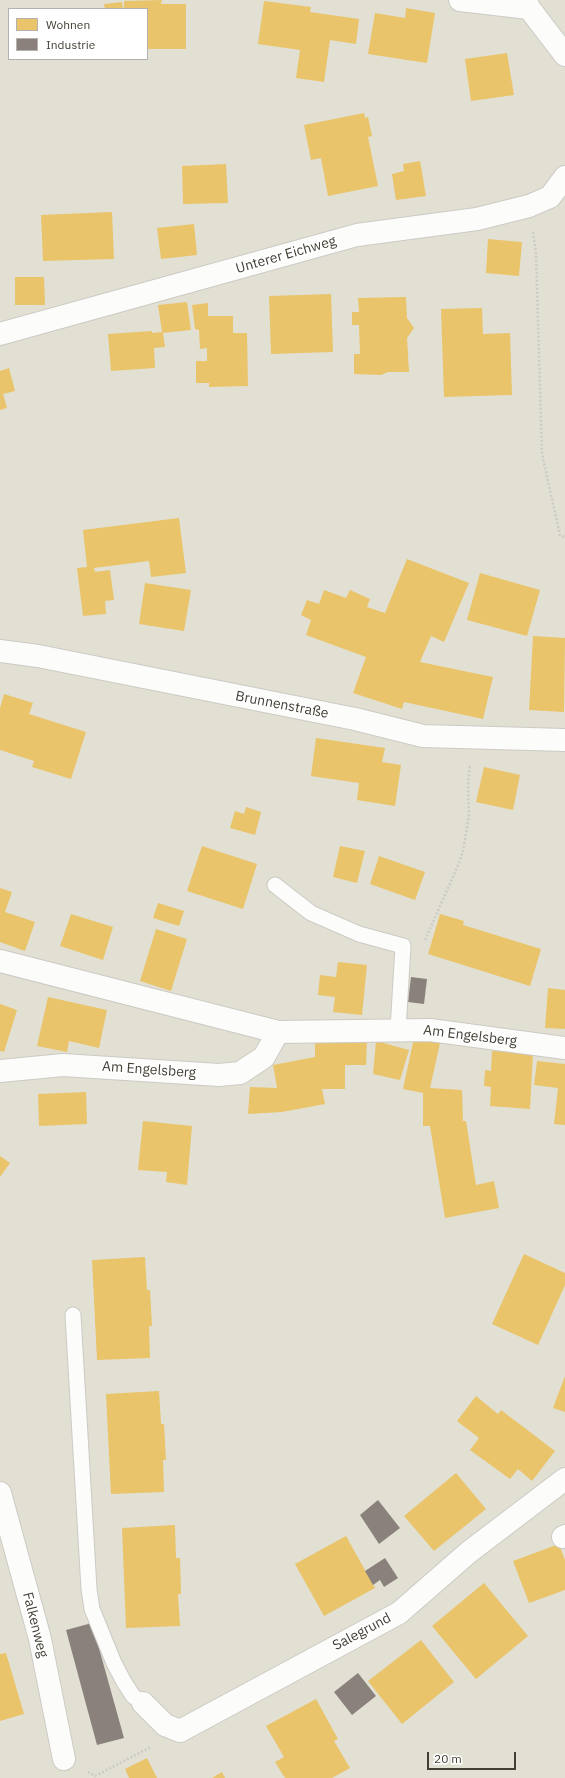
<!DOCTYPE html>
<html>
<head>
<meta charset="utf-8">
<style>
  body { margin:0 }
  #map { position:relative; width:565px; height:1778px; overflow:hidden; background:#eeede6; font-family:"IBM Plex Sans",sans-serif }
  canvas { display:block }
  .legend { position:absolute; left:8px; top:8px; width:140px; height:52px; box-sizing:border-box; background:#fff; border:1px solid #b4b2ae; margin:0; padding:5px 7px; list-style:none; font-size:12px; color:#433f34 }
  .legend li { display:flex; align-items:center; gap:8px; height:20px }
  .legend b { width:20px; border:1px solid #b4b2ae }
  .scale { position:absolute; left:427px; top:1752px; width:89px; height:18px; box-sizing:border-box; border:2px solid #433f34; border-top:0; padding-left:5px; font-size:12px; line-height:14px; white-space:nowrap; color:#433f34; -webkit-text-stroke:3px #fff; paint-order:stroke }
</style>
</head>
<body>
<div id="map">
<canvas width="565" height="1778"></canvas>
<ul class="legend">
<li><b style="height:11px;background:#e9c46a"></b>Wohnen</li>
<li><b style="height:11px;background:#8a817c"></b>Industrie</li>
</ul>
<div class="scale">20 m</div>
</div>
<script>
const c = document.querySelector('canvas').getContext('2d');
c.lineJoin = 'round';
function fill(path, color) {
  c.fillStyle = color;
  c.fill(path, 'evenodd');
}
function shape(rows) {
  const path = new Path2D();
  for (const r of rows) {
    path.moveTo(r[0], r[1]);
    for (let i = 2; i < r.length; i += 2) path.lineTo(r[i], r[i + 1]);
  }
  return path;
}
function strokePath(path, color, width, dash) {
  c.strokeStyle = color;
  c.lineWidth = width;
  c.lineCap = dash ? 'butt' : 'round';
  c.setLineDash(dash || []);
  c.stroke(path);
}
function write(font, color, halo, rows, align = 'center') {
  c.font = font + ' "IBM Plex Sans",sans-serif';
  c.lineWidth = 4;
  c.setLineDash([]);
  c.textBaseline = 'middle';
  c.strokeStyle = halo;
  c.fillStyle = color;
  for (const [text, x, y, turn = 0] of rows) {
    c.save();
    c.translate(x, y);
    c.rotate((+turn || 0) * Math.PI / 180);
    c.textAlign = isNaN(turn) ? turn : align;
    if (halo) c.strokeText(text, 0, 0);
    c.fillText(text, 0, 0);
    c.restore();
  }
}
fill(shape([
  [0,0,565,0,565,1778,0,1778],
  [9,9,147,9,147,59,9,59]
]), '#e2e0d3');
fill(shape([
  [162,0,161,4,186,4,186,49,147,49,147,9,124,9,124,1],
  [264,1,311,7,310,12,359,19,356,44,330,40,324,82,296,78,300,50,258,44],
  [122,2,123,9,105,9,104,4],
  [406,8,435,13,427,63,368,54,375,13,405,18],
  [507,53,514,95,471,101,465,59],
  [364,113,365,118,368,117,372,136,368,137,378,186,328,196,321,158,311,160,304,125],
  [420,161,426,196,396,200,392,174,404,171,403,164],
  [226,164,228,203,183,204,182,166],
  [112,212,114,259,43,261,41,215],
  [194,224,197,255,161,259,157,228],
  [488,239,522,242,519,276,486,273],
  [15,277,44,277,45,305,15,305],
  [331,294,333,352,271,354,269,296],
  [406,297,407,318,414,328,407,338,409,372,388,372,381,375,354,374,354,354,360,354,359,325,352,325,352,312,359,312,358,298],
  [187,302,191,330,163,333,165,347,154,348,155,368,111,371,108,334,152,331,152,333,162,332,158,305],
  [208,303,208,316,233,316,233,333,247,333,248,386,209,387,209,383,196,383,196,361,207,361,207,348,200,349,199,330,195,329,192,305],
  [482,308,483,334,510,333,512,395,444,397,441,309],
  [9,368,15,391,3,394,7,408,0,410,0,371],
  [179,518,186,573,151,577,149,561,94,568,95,572,110,570,114,600,105,601,106,614,83,616,77,568,87,567,83,530],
  [407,559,469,583,444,642,431,636,420,662,493,677,483,719,404,702,402,709,353,693,366,657,306,635,311,620,301,615,307,600,319,604,324,590,346,598,350,590,370,599,367,607,385,613],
  [480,573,540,590,527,636,467,620],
  [145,583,191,590,184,631,139,624],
  [533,636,565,638,564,712,529,710],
  [4,694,33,703,29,714,86,732,71,779,32,767,34,761,0,750,0,708],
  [316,738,385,748,382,762,401,765,395,806,357,800,359,783,311,776],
  [484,767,520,775,513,810,476,802],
  [246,807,261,812,255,835,230,828,235,811,244,814],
  [202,846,257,864,243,909,187,891],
  [340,846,365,851,357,883,333,877],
  [379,856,425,872,415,900,370,884],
  [0,888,12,892,5,912,35,922,25,951,0,942],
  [158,903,184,911,179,926,153,918],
  [71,914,113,927,103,960,60,946],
  [440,914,464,921,463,925,541,949,530,986,428,954],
  [156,929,187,939,171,991,140,981],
  [338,962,367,965,362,1015,333,1012,335,997,318,995,320,975,336,977],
  [548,988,565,990,565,1029,545,1028],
  [48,997,107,1010,99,1048,69,1041,67,1052,37,1046],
  [0,1004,17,1010,4,1052,0,1051],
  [415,1033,441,1039,430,1088,462,1090,463,1121,466,1121,476,1185,494,1181,499,1208,445,1218,430,1126,423,1126,423,1093,403,1089],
  [315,1038,367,1040,366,1065,345,1065,345,1089,322,1089,325,1104,282,1112,248,1114,250,1087,277,1088,273,1065,315,1057],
  [376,1041,409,1050,400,1080,373,1074],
  [492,1051,533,1053,530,1109,490,1106,491,1087,484,1086,485,1070,491,1071],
  [537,1061,565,1064,565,1125,554,1124,558,1088,534,1085],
  [86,1092,87,1124,39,1126,38,1094],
  [143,1121,192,1126,187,1185,166,1182,167,1172,138,1170],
  [0,1156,10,1163,0,1177],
  [524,1254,565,1273,565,1285,538,1345,492,1324],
  [145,1257,147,1290,150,1290,152,1326,149,1326,150,1358,97,1360,92,1260],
  [565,1376,565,1412,553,1408],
  [159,1391,161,1424,164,1424,166,1460,163,1460,164,1492,111,1494,106,1394],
  [476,1396,498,1414,501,1410,555,1451,532,1481,518,1469,510,1479,470,1450,479,1438,457,1421],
  [456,1473,486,1509,434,1551,404,1516],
  [175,1525,176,1558,180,1558,181,1594,178,1594,180,1626,126,1628,122,1528],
  [346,1536,375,1588,324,1616,295,1564],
  [559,1544,565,1560,565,1590,529,1603,513,1561],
  [484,1583,528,1636,476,1679,432,1626],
  [421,1640,454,1682,402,1724,368,1681],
  [6,1653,24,1714,0,1721,0,1654],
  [316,1699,338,1739,334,1741,350,1768,332,1778,285,1778,275,1762,284,1757,266,1726],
  [147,1758,157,1778,129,1778,125,1769],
  [222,1772,225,1778,212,1778]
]), '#e9c46a');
fill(shape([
  [411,977,427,979,424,1004,408,1002],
  [378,1500,400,1528,379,1544,360,1515],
  [385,1558,398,1578,384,1587,380,1580,373,1585,365,1571],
  [92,1623,124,1738,97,1745,66,1630],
  [358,1673,376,1696,352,1715,334,1692]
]), '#8a817c');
const lane = shape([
  [275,885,311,913,359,934,403,946,398,1030],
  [73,1315,89,1589,92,1609,114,1663,124,1682,133,1696,143,1703]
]);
const street = shape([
  [460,0,529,8],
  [526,0,529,8,565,55],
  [0,334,357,235,477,219,529,206,550,197,565,177],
  [0,651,38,656,355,719,423,736,565,740],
  [0,961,278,1032,430,1030,565,1048],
  [0,1071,63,1065,219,1075,240,1073,264,1057,278,1032],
  [0,1493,40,1639,64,1759],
  [563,1537,565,1536],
  [143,1703,165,1725,180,1731,399,1613,469,1552,565,1479]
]);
strokePath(lane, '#cccac4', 17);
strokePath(street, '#cccac4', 24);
strokePath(shape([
  [533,232,536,254,542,454,560,535,565,537],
  [425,940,456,870,463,852,469,815,468,785,470,764],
  [88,1772,95,1776,151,1747]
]), '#cccbc6', 2.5, [2, 2]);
strokePath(lane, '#fcfcfb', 15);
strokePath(street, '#fcfcfb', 22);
write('14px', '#433f34', '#fff', [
  ["Unterer Eichweg",286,255,-16],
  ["Brunnenstraße",282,705,11],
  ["Am Engelsberg",470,1036,7],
  ["Am Engelsberg",149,1070,4],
  ["Falkenweg",35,1625,76],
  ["Salegrund",362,1632,-28]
]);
</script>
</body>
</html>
